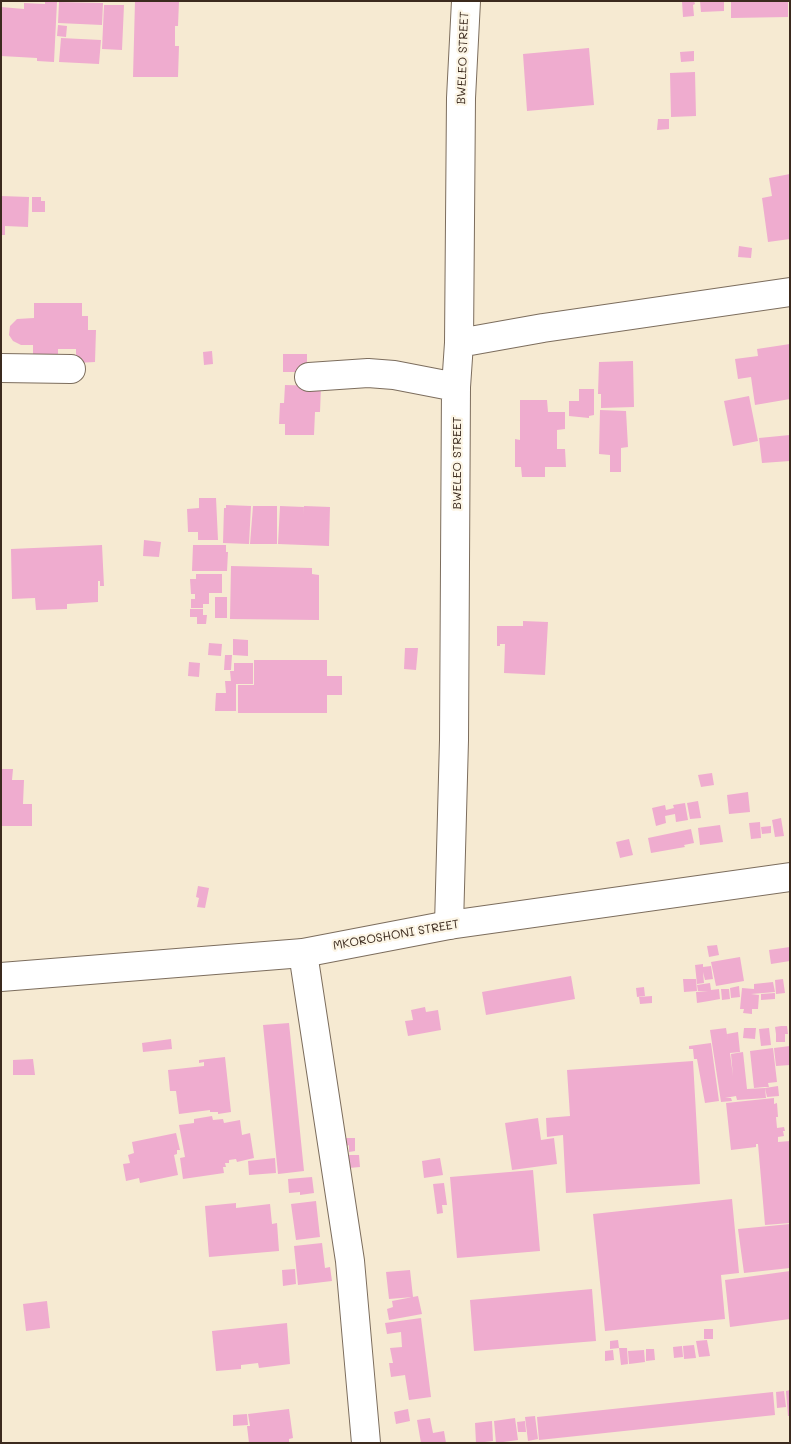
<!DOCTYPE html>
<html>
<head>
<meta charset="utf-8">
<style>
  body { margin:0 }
  #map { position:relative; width:791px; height:1444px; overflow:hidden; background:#f6ead2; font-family:Mali,sans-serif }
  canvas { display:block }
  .frame { position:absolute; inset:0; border:2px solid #3b2a1e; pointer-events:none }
</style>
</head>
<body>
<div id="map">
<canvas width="791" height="1444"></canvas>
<div class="frame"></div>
</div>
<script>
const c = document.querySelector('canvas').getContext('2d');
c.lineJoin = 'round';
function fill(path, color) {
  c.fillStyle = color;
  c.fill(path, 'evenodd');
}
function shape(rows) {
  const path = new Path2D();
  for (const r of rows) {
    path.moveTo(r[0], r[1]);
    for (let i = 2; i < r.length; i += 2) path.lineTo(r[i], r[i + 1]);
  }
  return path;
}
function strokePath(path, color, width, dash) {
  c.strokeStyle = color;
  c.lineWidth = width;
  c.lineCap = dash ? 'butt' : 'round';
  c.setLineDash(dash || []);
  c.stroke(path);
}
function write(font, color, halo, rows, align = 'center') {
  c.font = font + ' Mali,sans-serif';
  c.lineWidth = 4.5;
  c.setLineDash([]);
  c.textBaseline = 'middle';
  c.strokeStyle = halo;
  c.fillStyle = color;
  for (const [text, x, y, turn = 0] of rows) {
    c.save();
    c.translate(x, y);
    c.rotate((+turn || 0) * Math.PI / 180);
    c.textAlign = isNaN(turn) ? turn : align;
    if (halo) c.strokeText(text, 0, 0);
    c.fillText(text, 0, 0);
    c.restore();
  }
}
fill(shape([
  [135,1,179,1,178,26,175,26,175,46,179,46,178,77,133,77],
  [682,1,694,1,695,4,693,5,694,16,683,17],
  [700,1,724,1,724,11,701,12],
  [731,1,788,1,788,17,731,18],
  [45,2,57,2,54,62,37,61,37,58,1,56,1,7,24,9,24,3,45,4],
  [59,2,103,3,102,25,58,23],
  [104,5,124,5,122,50,102,49],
  [58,25,67,26,66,37,57,36],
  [61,38,101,40,99,64,59,62],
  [589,48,594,105,527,111,523,54],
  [694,51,694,61,681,62,680,52],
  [695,72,696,116,671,117,670,73],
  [658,119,669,119,669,129,657,130],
  [790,174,790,239,768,242,762,198,772,196,769,178],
  [1,196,29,197,28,227,5,226,5,235,1,235],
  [32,197,41,197,41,201,45,201,45,212,32,212],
  [739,246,752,248,751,258,738,257],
  [34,303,82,303,82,316,88,316,88,330,96,330,95,362,76,363,76,349,58,349,58,358,33,358,33,345,21,345,13,341,9,335,10,326,17,319,34,318],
  [790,344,790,399,755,405,751,377,738,379,735,359,758,356,757,349],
  [212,351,213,364,204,365,203,352],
  [283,354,307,354,307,372,283,372],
  [633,361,634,407,601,408,601,394,598,394,599,362],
  [285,385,321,386,320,412,315,412,314,435,285,435,285,424,279,424,280,403,284,403],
  [579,389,594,389,594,415,589,416,589,418,569,416,569,401,579,401],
  [749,396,758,441,733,446,724,401],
  [520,400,547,400,548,412,565,412,565,429,557,430,557,449,565,449,566,467,545,467,545,477,522,477,521,467,515,467,515,439,520,440],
  [600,410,626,411,628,447,621,448,621,472,610,472,610,455,599,454],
  [790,435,790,461,762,463,759,438],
  [199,498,216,498,218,540,198,540,198,532,188,532,187,509,199,508],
  [226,505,251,506,249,544,223,543,224,508,226,508],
  [253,506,277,506,277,544,250,544],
  [280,506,304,507,303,516,304,506,330,507,329,546,278,544],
  [144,540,161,542,159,557,143,556],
  [102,545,104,586,100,586,100,581,98,581,98,602,67,604,67,609,36,610,35,598,12,599,11,549],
  [193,545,226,545,226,552,228,552,227,571,192,571],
  [231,566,312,568,312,574,319,575,319,620,230,619],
  [196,574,222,574,222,593,209,593,209,604,203,604,203,608,191,608,191,599,195,599,195,594,191,594,190,579,196,579],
  [215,597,227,597,227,618,215,618],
  [190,609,203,609,203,615,207,615,206,624,197,624,197,617,190,617],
  [523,621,548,622,545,675,504,673,505,644,500,644,500,646,497,646,497,626,523,626],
  [233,639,248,640,248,656,233,655],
  [209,643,222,644,221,656,208,655],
  [405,648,418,648,416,670,404,669],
  [225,655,232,655,231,670,224,670],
  [254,660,327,660,327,676,342,676,342,695,327,695,327,713,238,713,238,685,254,685],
  [189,662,200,663,199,677,188,676],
  [234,663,253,663,253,684,236,684,236,711,215,711,216,693,226,693,225,681,231,681,230,671,234,671],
  [1,769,13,769,12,780,24,780,23,804,32,804,32,826,1,826],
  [712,773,714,785,701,787,698,775],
  [748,792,750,812,729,814,727,795],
  [698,801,701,818,690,819,687,803],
  [685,803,688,820,676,822,675,814,665,816,666,823,656,826,652,808,665,805,666,810,674,808,673,805],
  [781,818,784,836,775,837,772,820],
  [760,822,761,838,751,839,749,823],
  [720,825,723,842,700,845,698,828],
  [771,826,771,833,762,834,761,827],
  [691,829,694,843,684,845,685,847,651,853,648,838],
  [629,839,633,855,620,858,616,842],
  [198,886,209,888,205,908,197,907,199,898,196,897],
  [717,945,719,955,709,957,707,946],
  [790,947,790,961,771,964,769,950],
  [740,957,744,981,716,986,711,962],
  [703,964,703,967,711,966,713,979,705,980,703,972,704,983,697,984,695,965],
  [571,976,575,999,486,1015,482,992],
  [683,979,696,979,697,991,684,992],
  [783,979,785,993,776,994,775,980],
  [773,982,775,992,751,994,759,995,758,1009,752,1009,752,1014,743,1013,744,1009,740,1009,742,988,754,989,754,984],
  [710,983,711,990,719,989,720,999,709,1001,708,995,709,1001,697,1003,696,992,708,991,698,991,697,985],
  [739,986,740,997,731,998,730,988],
  [644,987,645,996,637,997,636,988],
  [721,989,729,989,730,999,722,1000],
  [775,993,775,999,761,1000,761,994],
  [652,996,652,1003,640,1004,639,997],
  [425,1007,426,1012,438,1010,441,1030,408,1036,405,1021,413,1020,411,1010],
  [289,1023,304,1171,278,1174,263,1025],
  [781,1026,787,1026,788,1034,776,1034,775,1027],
  [726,1028,728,1041,727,1034,738,1032,740,1052,730,1053,733,1076,731,1054,743,1052,747,1089,765,1088,766,1098,737,1100,736,1096,725,1098,731,1098,732,1101,721,1102,710,1030],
  [744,1028,756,1028,755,1039,743,1038],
  [769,1028,771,1045,761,1046,759,1029],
  [776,1034,785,1034,785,1042,776,1042],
  [171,1039,172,1049,143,1052,142,1043],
  [711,1043,719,1101,705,1103,697,1059,694,1059,693,1049,689,1049,689,1046],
  [790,1046,790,1065,776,1066,774,1048],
  [773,1048,777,1082,768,1083,769,1087,765,1087,765,1085,765,1087,754,1088,750,1051],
  [225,1057,231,1112,218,1114,218,1112,210,1112,210,1110,179,1114,176,1091,170,1091,168,1070,204,1066,204,1062,199,1063,199,1060],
  [33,1059,35,1075,13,1075,13,1060],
  [693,1061,700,1184,566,1193,563,1135,547,1137,546,1118,570,1116,567,1070],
  [778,1086,779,1096,767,1097,765,1088],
  [774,1098,774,1104,777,1103,778,1117,776,1117,777,1128,784,1127,785,1131,783,1131,784,1136,778,1137,778,1142,790,1141,790,1223,765,1225,758,1144,756,1144,756,1147,731,1150,726,1103],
  [212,1116,213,1120,223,1119,224,1123,240,1120,242,1135,250,1133,254,1158,237,1162,236,1159,229,1160,229,1163,225,1163,226,1167,223,1167,224,1173,183,1179,180,1158,185,1157,179,1125,194,1123,194,1119],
  [538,1118,541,1140,554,1138,557,1164,512,1170,505,1123],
  [176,1133,180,1150,177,1150,177,1154,174,1155,178,1175,140,1183,139,1178,126,1181,123,1164,130,1163,128,1155,134,1153,132,1142],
  [346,1138,355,1138,355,1151,349,1152,349,1145,347,1146],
  [349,1155,359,1155,360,1167,349,1168],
  [275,1158,276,1173,249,1175,248,1161],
  [440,1158,443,1175,424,1178,422,1161],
  [533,1170,540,1251,457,1258,450,1177],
  [312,1177,314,1193,300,1195,300,1192,289,1193,288,1179],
  [444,1183,447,1205,442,1205,443,1213,437,1214,433,1184],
  [732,1199,739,1273,721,1275,725,1319,605,1331,593,1214],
  [316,1201,320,1237,296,1240,291,1204],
  [236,1203,236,1208,270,1204,272,1224,277,1223,279,1251,209,1257,205,1206],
  [790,1224,790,1268,744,1273,738,1229],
  [322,1243,325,1268,330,1267,332,1281,298,1285,294,1246],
  [295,1269,296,1284,283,1286,282,1270],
  [410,1270,413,1297,389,1299,386,1272],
  [790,1271,790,1319,730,1327,725,1280],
  [592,1289,596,1341,474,1351,470,1300],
  [418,1296,422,1314,389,1320,387,1309,393,1307,392,1301],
  [47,1301,50,1328,26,1331,23,1304],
  [421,1318,431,1397,409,1400,405,1375,391,1377,389,1363,393,1363,390,1348,402,1347,401,1332,387,1334,385,1323],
  [287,1323,290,1364,259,1368,258,1363,241,1365,241,1369,216,1371,212,1331],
  [704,1329,713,1329,713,1339,704,1339],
  [618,1340,619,1348,610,1349,610,1341],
  [707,1340,710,1356,699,1357,696,1341],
  [694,1345,696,1358,684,1359,683,1346],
  [682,1346,683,1357,674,1358,673,1347],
  [619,1348,627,1348,628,1364,621,1365],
  [646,1349,654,1349,655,1360,646,1361],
  [613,1350,614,1360,605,1361,605,1351],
  [644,1350,645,1362,629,1364,628,1351],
  [790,1390,790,1416,788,1416,786,1391],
  [784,1391,786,1407,777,1408,776,1392],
  [773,1392,775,1415,539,1440,537,1417],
  [289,1409,293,1438,289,1439,289,1443,249,1443,247,1426,250,1426,248,1414],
  [408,1409,410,1421,396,1424,394,1412],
  [247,1414,248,1425,233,1426,233,1415],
  [535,1416,538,1439,528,1441,525,1417],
  [430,1418,433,1433,444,1431,446,1443,421,1443,417,1420],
  [515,1418,518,1440,496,1443,494,1421],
  [492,1421,493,1441,476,1443,475,1423],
  [525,1421,526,1432,518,1432,517,1422]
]), '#efaccf');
const street = shape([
  [459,343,543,328,790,292],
  [1,368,71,369],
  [309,377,368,373,394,375,456,387],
  [449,925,454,740,456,387,459,343,461,98,466,1],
  [303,953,350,1261,366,1443]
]);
const secondary = shape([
  [1,977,303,953,449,925,790,877]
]);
strokePath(street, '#7c6d5d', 30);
strokePath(secondary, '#7c6d5d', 30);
strokePath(street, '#fff', 28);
strokePath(secondary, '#fff', 28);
write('12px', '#3b2a1e', '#fcf5e5', [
  ["BWELEO STREET",463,58,-88],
  ["BWELEO STREET",457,463,-90],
  ["MKOROSHONI STREET",396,935,-10]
]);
</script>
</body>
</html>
